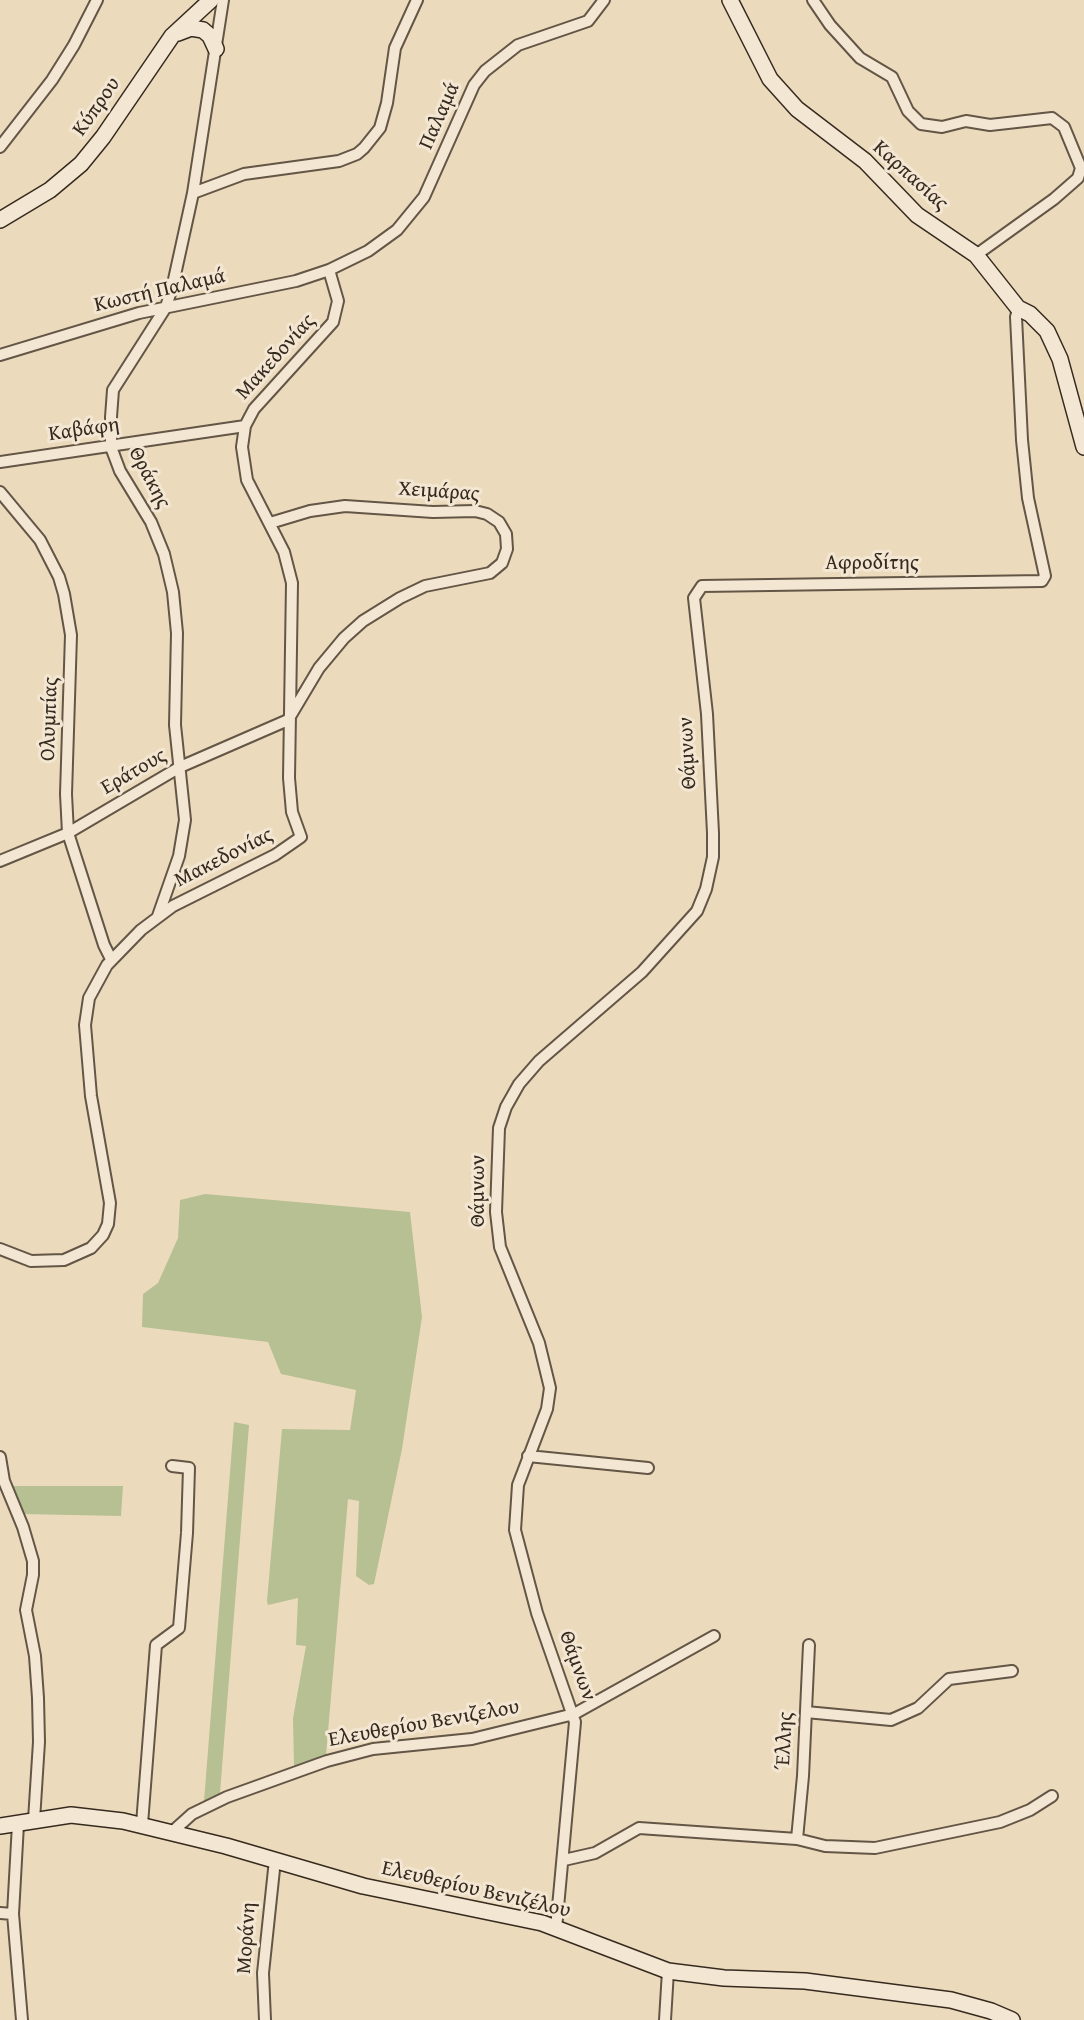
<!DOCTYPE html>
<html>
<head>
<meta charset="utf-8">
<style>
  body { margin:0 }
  canvas { display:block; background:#ecdabc }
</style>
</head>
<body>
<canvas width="1084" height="2020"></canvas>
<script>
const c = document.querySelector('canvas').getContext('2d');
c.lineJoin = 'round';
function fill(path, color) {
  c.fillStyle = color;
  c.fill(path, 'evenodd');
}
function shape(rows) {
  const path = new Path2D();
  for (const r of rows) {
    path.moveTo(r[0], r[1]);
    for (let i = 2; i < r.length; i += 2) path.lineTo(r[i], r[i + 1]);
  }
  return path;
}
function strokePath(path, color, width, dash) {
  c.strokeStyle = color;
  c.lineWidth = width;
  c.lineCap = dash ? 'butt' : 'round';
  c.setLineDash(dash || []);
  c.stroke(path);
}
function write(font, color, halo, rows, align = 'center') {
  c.font = font + ' "Gentium Book Plus",serif';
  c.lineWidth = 6;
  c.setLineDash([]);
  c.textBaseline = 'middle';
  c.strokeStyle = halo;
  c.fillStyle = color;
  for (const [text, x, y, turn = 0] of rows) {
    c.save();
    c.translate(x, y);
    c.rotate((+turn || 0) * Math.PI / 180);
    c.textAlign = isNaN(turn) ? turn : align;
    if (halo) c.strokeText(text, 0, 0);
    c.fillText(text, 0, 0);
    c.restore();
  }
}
fill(shape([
  [205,1194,410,1212,422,1317,402,1449,374,1584,369,1585,356,1576,359,1501,348,1499,326,1755,294,1766,293,1718,306,1646,296,1645,298,1598,268,1605,267,1601,282,1429,350,1430,356,1390,281,1374,268,1342,142,1327,143,1294,158,1283,178,1238,180,1200],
  [234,1422,249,1425,220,1793,204,1801],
  [9,1486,123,1486,121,1516,22,1514]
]), '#b7c092');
const street = shape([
  [813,0,830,25,860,58,892,77,908,111,921,124,942,127,966,121,990,125,1052,118,1064,127,1081,168,1078,178,1054,199,976,255],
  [0,147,52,80,74,45,97,0],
  [193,193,244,174,339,161,357,154,364,148,380,128,387,103,395,48,417,0],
  [0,355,139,313,296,281,329,270,368,251,397,230,424,197,474,85,485,71,518,45,588,21,604,0],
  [0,462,245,426],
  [0,492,40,540,59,577,64,594,71,635,66,794,68,833,104,945,111,959],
  [0,861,68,833,180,767,288,720,319,668,344,638,363,621,400,598,425,586,490,573,502,563,507,549,506,534,499,522,487,514,475,511,433,512,345,506,310,511,270,523],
  [158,916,179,856,185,820,175,725,177,633,173,592,164,554,151,522,120,471,111,447,111,417,113,390,166,307,173,284,193,193,223,0],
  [0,1249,31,1261,64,1260,91,1248,103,1235,108,1224,110,1203,91,1096,85,1025,89,998,107,965,141,930,173,906,275,855,301,837,292,812,289,778,292,583,284,552,247,480,242,447,245,426,254,409,333,322,338,301,329,270],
  [528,1456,648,1468],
  [0,1457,4,1481,23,1527,33,1561,33,1575,26,1610,35,1656,38,1698,39,1742,34,1820],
  [806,1712,891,1720,918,1708,949,1679,1012,1671],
  [18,1824,13,1914,22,2020],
  [142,1824,156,1645,179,1628,187,1533,189,1468,172,1466],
  [172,1832,192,1814,227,1797,327,1761,373,1749,472,1739,574,1714,714,1636],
  [797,1839,803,1776,809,1645],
  [564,1860,595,1853,639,1828,797,1839,825,1846,875,1848,1000,1822,1030,1810,1052,1796],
  [0,1913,13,1914],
  [556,1929,575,1722,537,1613,515,1530,518,1485,547,1409,550,1388,539,1343,500,1247,496,1212,499,1128,506,1107,519,1084,539,1061,642,972,697,911,706,889,713,857,713,833,707,714,694,598,702,586,1042,581,1045,576,1028,498,1022,440,1016,317,1018,308],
  [265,2020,263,1973,275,1860],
  [665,2020,668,1971]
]);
const secondary = shape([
  [730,0,770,79,797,109,865,161,917,215,976,255,1018,308,1030,314,1047,331,1060,359,1084,447],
  [178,33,191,28,203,30,210,36,216,49],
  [0,220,50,190,81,164,103,137,172,36,211,0],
  [0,1826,71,1815,123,1821,226,1846,363,1886,542,1923,668,1971,724,1978,805,1981,951,2000,991,2011,1012,2020]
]);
strokePath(street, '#645646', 14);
strokePath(secondary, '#362a1f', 18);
strokePath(street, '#f3e7d3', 10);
strokePath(secondary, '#f3e7d3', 15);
write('21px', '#362a1f', '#f3e7d3', [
  ["Κύπρου",97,107,-55],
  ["Παλαμά",440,116,-66],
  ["Καρπασίας",910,176,42],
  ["Κωστή Παλαμά",160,291,-13],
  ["Μακεδονίας",276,357,-48],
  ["Καβάφη",84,430,-8],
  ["Θράκης",149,478,62],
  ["Χειμάρας",439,492,4],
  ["Αφροδίτης",872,564],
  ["Ολυμπίας",50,719,-88],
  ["Θάμνων",688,753,-93],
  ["Εράτους",134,772,-30],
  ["Μακεδονίας",224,858,-27],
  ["Θάμνων",479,1191,-90],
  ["Θάμνων",577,1666,70],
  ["Ελευθερίου Βενιζελου",424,1724,-10],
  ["Έλλης",785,1741,-87],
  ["Ελευθερίου Βενιζέλου",476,1890,13],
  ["Μοράνη",247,1938,-86]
]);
</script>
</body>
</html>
